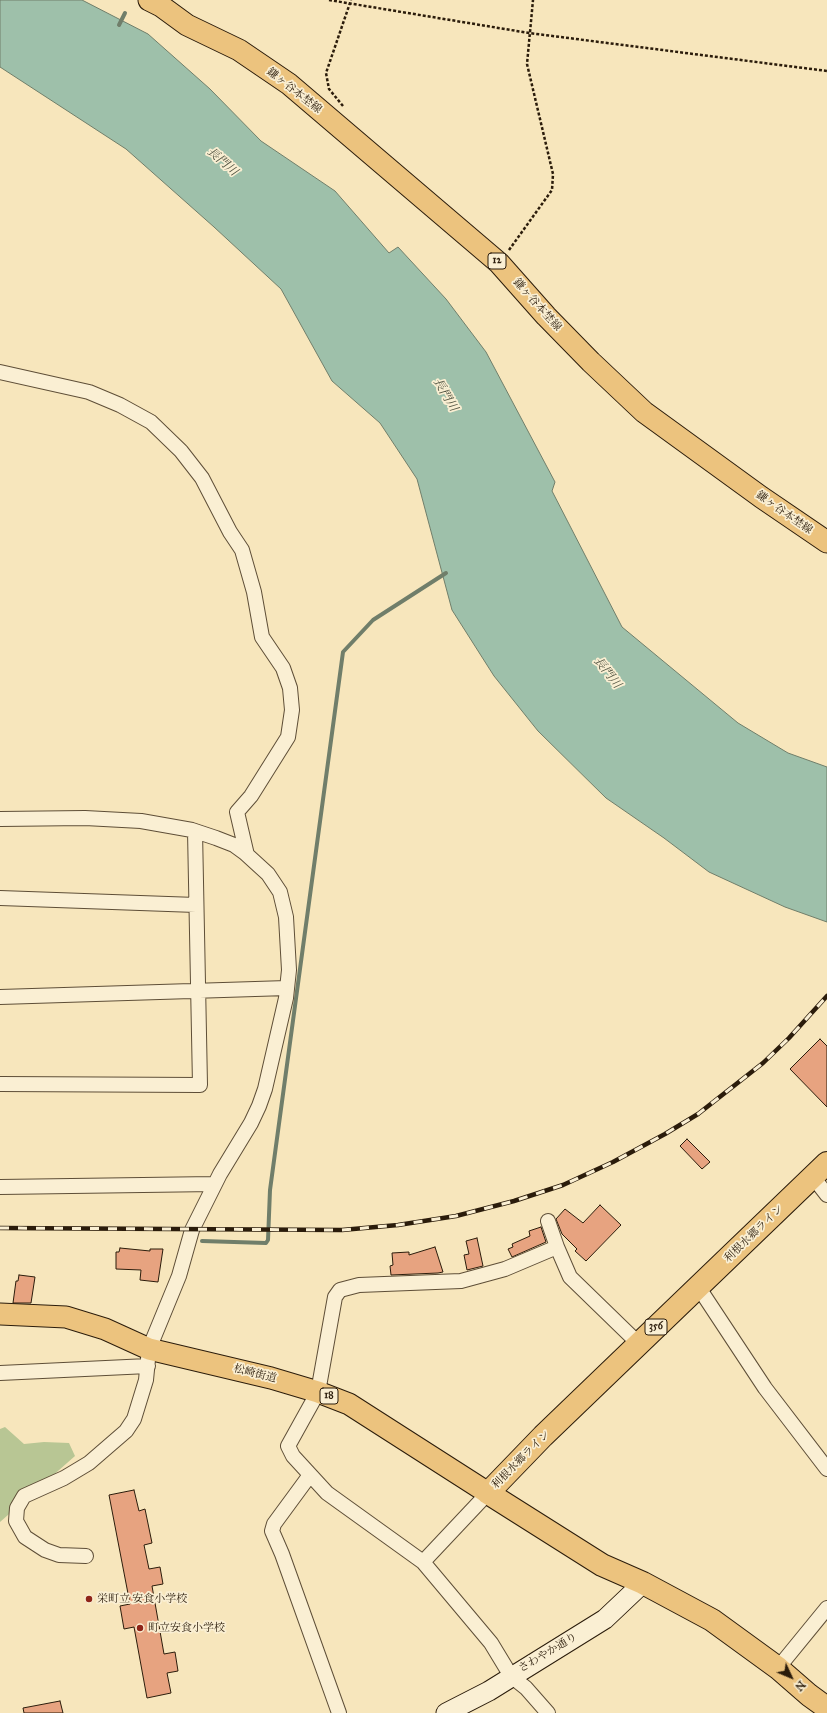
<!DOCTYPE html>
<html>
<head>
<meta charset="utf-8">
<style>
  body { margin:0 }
  #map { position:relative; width:827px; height:1713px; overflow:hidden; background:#f7e6bc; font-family:"IM FELL Great Primer",serif }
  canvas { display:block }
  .north { position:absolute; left:771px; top:1657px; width:40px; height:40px; -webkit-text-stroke:3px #faefd3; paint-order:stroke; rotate:134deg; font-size:11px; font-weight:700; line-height:16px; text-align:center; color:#2b1c0b }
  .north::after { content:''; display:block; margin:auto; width:14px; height:18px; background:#2b1c0b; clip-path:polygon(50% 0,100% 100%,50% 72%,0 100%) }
</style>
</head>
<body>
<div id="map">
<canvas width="827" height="1713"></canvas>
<div class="north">N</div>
</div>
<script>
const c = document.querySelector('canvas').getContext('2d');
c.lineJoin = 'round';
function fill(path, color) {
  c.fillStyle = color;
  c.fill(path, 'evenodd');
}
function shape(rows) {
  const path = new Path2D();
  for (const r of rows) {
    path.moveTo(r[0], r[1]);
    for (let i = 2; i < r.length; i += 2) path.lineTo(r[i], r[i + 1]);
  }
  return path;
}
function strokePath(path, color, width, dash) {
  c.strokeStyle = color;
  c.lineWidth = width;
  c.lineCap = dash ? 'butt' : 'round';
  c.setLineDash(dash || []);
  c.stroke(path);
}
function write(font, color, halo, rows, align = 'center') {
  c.font = font + ' "IM FELL Great Primer","Noto Serif JP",serif';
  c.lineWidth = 3.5;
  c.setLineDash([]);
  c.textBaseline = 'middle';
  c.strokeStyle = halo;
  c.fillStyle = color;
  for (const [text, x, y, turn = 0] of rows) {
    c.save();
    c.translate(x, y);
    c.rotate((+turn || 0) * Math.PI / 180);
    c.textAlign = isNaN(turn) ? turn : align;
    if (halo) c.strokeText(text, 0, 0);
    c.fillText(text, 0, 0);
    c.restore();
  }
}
fill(shape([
  [5,1427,24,1444,44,1442,69,1443,75,1456,0,1522,0,1429]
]), '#b8c694');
const water = shape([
  [0,0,82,0,148,34,210,89,261,141,335,191,389,253,398,247,446,299,486,352,555,482,552,491,622,627,738,723,788,753,827,767,827,922,785,907,709,872,664,838,606,798,538,731,494,676,452,610,417,479,380,423,332,381,281,289,214,227,126,149,0,67,0,0]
]);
fill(water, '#9ec0aa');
strokePath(water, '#707e6a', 1);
strokePath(shape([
  [119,25,125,13],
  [202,1241,266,1243,268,1240,270,1190,343,652,373,620,446,573]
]), '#707e6a', 4);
const building = shape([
  [820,1039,827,1046,827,1107,790,1069,820,1039],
  [687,1139,710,1162,702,1169,680,1146,687,1139],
  [600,1205,621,1225,586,1261,575,1251,577,1249,562,1234,556,1219,565,1209,583,1223,600,1205],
  [541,1227,546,1242,512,1257,508,1249,513,1247,512,1244,530,1236,529,1231,541,1227],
  [477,1238,483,1266,467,1270,464,1255,469,1254,466,1241,477,1238],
  [435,1247,443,1272,438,1273,391,1275,390,1266,393,1265,392,1253,409,1252,409,1255,435,1247],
  [120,1248,150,1251,150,1249,163,1249,158,1282,140,1280,141,1270,116,1269,116,1252,119,1252,120,1248],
  [19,1275,35,1277,31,1303,13,1303,16,1281,18,1281,19,1275],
  [134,1490,139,1511,145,1509,152,1543,144,1545,149,1569,160,1567,163,1584,152,1586,164,1654,175,1652,178,1671,167,1673,171,1693,147,1698,134,1627,124,1629,120,1606,130,1604,109,1495,134,1490],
  [60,1701,63,1713,24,1713,23,1708,60,1701]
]);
fill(building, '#e7a380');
strokePath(building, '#2b1c0b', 1);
const street = shape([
  [0,372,89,392,120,405,151,422,181,451,202,478,230,532,242,550,254,592,262,637,283,668,290,688,292,710,288,737,251,796,237,812,247,855],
  [0,819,85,818,141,821,192,830,216,838,234,845,245,853,268,874,280,892,286,917,289,970,286,998,265,1089,259,1106,251,1123,220,1174,192,1230,179,1276,149,1349,146,1380,134,1419,126,1431,89,1463,64,1478,24,1496,17,1508,16,1521,25,1537,45,1550,59,1555,86,1556],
  [0,898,196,905],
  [0,997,287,988],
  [0,1084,200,1085,195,831],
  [813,1177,827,1195],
  [0,1187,214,1184],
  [548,1221,557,1247],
  [699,1288,765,1388,827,1469],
  [0,1373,148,1366],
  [310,1475,274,1524,272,1531,282,1554,339,1713],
  [423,1562,488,1493],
  [778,1668,827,1608],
  [548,1713,526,1688,511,1676,491,1643,423,1562,327,1493,293,1456,288,1446,318,1392,335,1297,340,1290,359,1285,461,1281,505,1269,557,1247,570,1277,639,1344]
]);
const secondary = shape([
  [446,1713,489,1691,605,1619,643,1583]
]);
const primary = shape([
  [149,0,161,6,187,25,239,50,289,84,499,263,546,316,591,362,644,412,761,497,827,542],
  [0,1314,66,1317,105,1329,149,1349,271,1378,318,1392,349,1404,488,1493]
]);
const highway = shape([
  [827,1163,543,1436,488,1493,602,1565,643,1583,712,1620,778,1668,809,1695,827,1708]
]);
strokePath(street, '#5e4e37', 16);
strokePath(secondary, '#2b1c0b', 21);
strokePath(primary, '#2b1c0b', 23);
strokePath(highway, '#2b1c0b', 24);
strokePath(shape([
  [329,0,529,33,827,71],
  [343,106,329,89,326,73,351,0],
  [509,250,552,190,553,174,527,64,533,0]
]), '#2b1c0b', 2.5, [3, 2]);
strokePath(street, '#faefd3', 14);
strokePath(secondary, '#faefd3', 19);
strokePath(primary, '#ecc37e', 21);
strokePath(highway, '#ecc37e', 22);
const rail = shape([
  [0,1228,342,1230,398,1225,456,1216,514,1201,563,1185,613,1162,665,1134,698,1114,763,1063,789,1038,827,996]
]);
strokePath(rail, '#2b1c0b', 4.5);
strokePath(rail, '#faefd3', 3, [9]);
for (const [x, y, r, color] of [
  [89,1599,4,"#8f2418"],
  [140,1628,4,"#8f2418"]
]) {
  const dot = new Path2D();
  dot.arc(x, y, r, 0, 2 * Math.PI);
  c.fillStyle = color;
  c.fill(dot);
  strokePath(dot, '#faefd3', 1.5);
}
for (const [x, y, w] of [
  [497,261,18],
  [656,1327,22],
  [329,1396,18]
]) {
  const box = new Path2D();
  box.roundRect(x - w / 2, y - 8, w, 16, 3);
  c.fillStyle = '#faefd3';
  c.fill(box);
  strokePath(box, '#2b1c0b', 1);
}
write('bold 10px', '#2b1c0b', null, [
  ["12",497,261],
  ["356",656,1327],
  ["18",329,1396]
]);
write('11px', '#2b1c0b', '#faefd3', [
  ["鎌ヶ谷本埜線",294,91,38],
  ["鎌ヶ谷本埜線",537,305,48],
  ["鎌ヶ谷本埜線",784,513,35],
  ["利根水郷ライン",754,1234,-44],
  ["松崎街道",255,1374,14],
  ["利根水郷ライン",521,1460,-45],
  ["さわやか通り",548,1653,-31]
]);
write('11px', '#2b1c0b', '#faefd3', [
  ["栄町立 安食小学校",97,1599],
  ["町立安食小学校",148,1628]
], 'left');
write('italic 12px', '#535543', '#faefd3', [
  ["長門川",222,162,41],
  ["長門川",445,395,59],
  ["長門川",607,673,52]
]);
</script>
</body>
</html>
